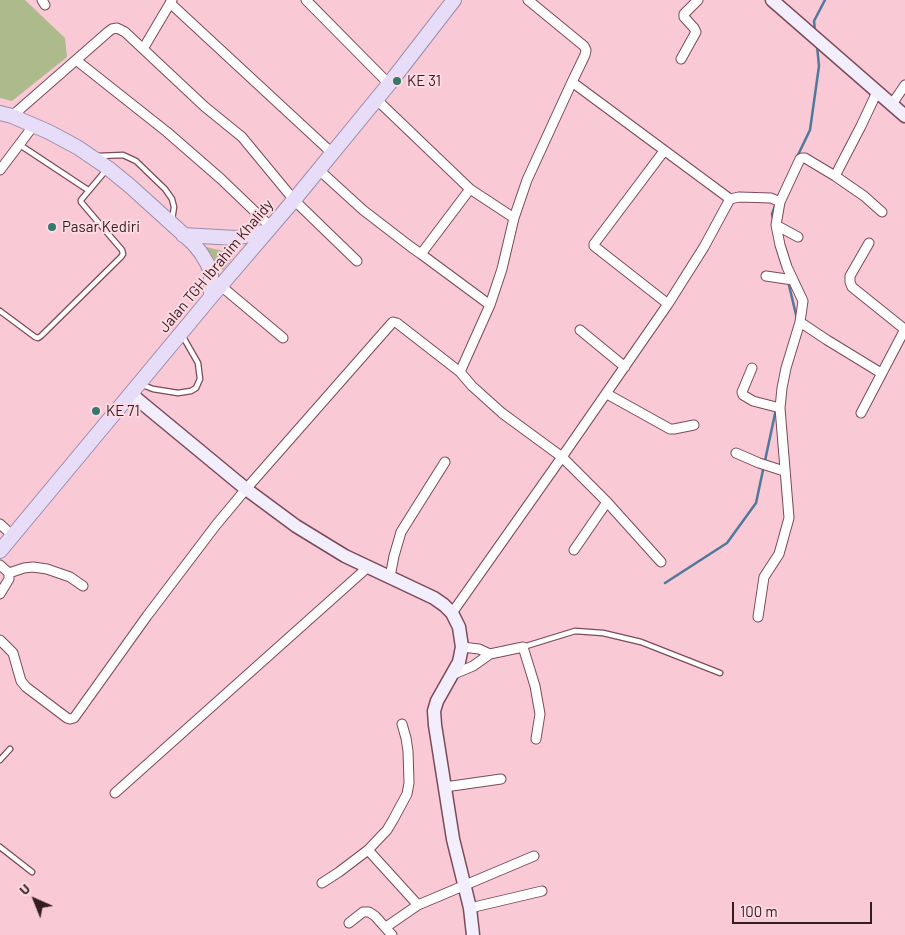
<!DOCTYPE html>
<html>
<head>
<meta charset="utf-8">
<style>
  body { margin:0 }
  #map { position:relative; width:905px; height:935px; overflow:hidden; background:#f9c9d5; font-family:Barlow,sans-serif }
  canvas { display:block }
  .north { position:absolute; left:10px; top:875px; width:50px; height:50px; -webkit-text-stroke:4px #fedae3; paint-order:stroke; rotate:316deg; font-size:14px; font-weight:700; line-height:20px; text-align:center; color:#321d23 }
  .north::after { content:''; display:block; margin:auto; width:18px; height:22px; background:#321d23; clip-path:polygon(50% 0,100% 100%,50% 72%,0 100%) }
  .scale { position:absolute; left:732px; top:902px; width:140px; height:22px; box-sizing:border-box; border:2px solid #321d23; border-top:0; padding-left:6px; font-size:15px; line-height:18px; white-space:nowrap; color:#321d23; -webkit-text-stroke:4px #fedae3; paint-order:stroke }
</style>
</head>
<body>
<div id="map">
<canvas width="905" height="935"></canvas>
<div class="north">U</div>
<div class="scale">100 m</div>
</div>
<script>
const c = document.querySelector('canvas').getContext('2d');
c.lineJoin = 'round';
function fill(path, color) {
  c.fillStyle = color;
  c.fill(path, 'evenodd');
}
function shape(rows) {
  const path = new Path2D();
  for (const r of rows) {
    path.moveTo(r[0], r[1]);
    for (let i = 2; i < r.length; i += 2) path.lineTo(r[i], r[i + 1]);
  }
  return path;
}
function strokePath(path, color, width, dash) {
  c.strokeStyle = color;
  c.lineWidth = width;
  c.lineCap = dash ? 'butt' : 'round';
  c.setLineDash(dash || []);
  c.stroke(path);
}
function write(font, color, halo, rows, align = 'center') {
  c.font = font + ' Barlow,sans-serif';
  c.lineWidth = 4;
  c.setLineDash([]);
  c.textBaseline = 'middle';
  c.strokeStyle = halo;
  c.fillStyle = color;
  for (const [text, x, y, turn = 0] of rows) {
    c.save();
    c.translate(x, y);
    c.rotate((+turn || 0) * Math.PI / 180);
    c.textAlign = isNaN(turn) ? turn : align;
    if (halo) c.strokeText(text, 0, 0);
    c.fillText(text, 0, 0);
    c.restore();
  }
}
fill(shape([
  [0,0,25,0,65,38,67,57,12,101,0,98],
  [202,246,235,254,223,270]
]), '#adba8c');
strokePath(shape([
  [815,31,814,21,825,0],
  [797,157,810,130,819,66,817,46],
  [773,219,772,214,775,206],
  [788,281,797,319],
  [665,583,727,543,756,503,776,409]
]), '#50799c', 2.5);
const lane = shape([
  [20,145,88,190],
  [98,156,123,155,136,161,165,189,172,199,174,207,172,220],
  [0,311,35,337,38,338,41,336,121,257,123,254,122,250,81,202,81,200,107,169],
  [140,384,153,389,178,393,191,391,196,388,200,379,198,363,182,335],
  [523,647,575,631,603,633,641,642,720,673],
  [0,760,10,749],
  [0,847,32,872]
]);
const street = shape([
  [42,0,45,5],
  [306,0,389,84],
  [170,3,332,153],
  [143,49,172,0],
  [681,59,696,32,694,28,684,17,684,14,698,0],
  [76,60,167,132,221,179,271,227],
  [376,99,470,189,514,218],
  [892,104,905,85],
  [12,116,108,32,112,29,117,28,125,32,205,107,242,137,294,200,357,261],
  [664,151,594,244,594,246,668,304],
  [318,169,363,210,411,247,421,254,490,305],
  [0,170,34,125],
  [835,176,861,126,877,92],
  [730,199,739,197,771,198,780,202],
  [776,225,798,237],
  [421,254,470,189],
  [766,276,793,280],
  [221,286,283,338],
  [800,322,827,340,881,373],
  [580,330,625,367],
  [752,368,742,392,743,395,753,401,780,408],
  [460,372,472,386,502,413,562,457,607,502,661,562],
  [607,394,670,429,674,429,694,425],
  [861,413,904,331,903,328,852,287,850,282,850,276,869,243],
  [736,453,759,463,784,471],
  [0,524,13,536],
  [574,550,607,502],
  [0,565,9,573,9,579,0,594],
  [9,573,24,568,33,567,47,569,70,577,83,586],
  [390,577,394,556,401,532,445,462],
  [452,613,562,457,668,304,704,247,730,199,572,82],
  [758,617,764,577,779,554,789,518,780,408,782,388,786,368,800,322,803,301,787,267,780,245,776,225,780,202,800,159,802,158,805,158,835,176,864,196,882,212],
  [0,640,13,653,21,681,26,687,67,718,70,719,74,718,147,616,216,525,246,489,391,324,393,322,397,323,460,372,490,305,502,269,514,218,527,180,572,82,585,55,586,50,584,46,528,0],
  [462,647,479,649,490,654],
  [454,674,473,666,490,654,523,647,535,686,540,714,536,739],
  [402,724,406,738,408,751,409,783,407,794,393,820,387,830,368,850,418,905],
  [445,787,501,779],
  [115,793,368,567],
  [322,883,339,872,368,850],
  [470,908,542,891],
  [349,923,363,912,369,912,375,916,392,935],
  [386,927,418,905,534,856]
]);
const secondary = shape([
  [772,0,905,116],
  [131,394,246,489,296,526,345,556,434,598,444,605,452,613,459,627,462,647,459,662,437,701,434,711,435,725,453,839,470,908,473,935]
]);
const primary = shape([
  [0,113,12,116,49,132,77,147,108,168,130,186,193,243,201,253,207,263,211,272,211,297],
  [183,235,236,238,267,231],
  [0,551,211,297,294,200,389,84,454,0]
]);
strokePath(lane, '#7c4a59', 7);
strokePath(street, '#7c4a59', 11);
strokePath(secondary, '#7c4a59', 15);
strokePath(primary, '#9d8cab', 16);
strokePath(lane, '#fff', 4.5);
strokePath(street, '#fff', 9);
strokePath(secondary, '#f3eefc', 12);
strokePath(primary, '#e7ddf8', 14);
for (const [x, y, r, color] of [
  [397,81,5,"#34796d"],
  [52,227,5,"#34796d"],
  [96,411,5,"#34796d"]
]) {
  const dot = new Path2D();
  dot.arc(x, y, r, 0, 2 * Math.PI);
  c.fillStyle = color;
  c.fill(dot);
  strokePath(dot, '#fedae3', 2);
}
write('15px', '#321d23', '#fedae3', [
  ["KE 31",407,81],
  ["Pasar Kediri",62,227],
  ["KE 71",106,411]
], 'left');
write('15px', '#321d23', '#fedae3', [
  ["Jalan TGH Ibrahim Khalidy",216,266,-50]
]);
</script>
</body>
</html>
